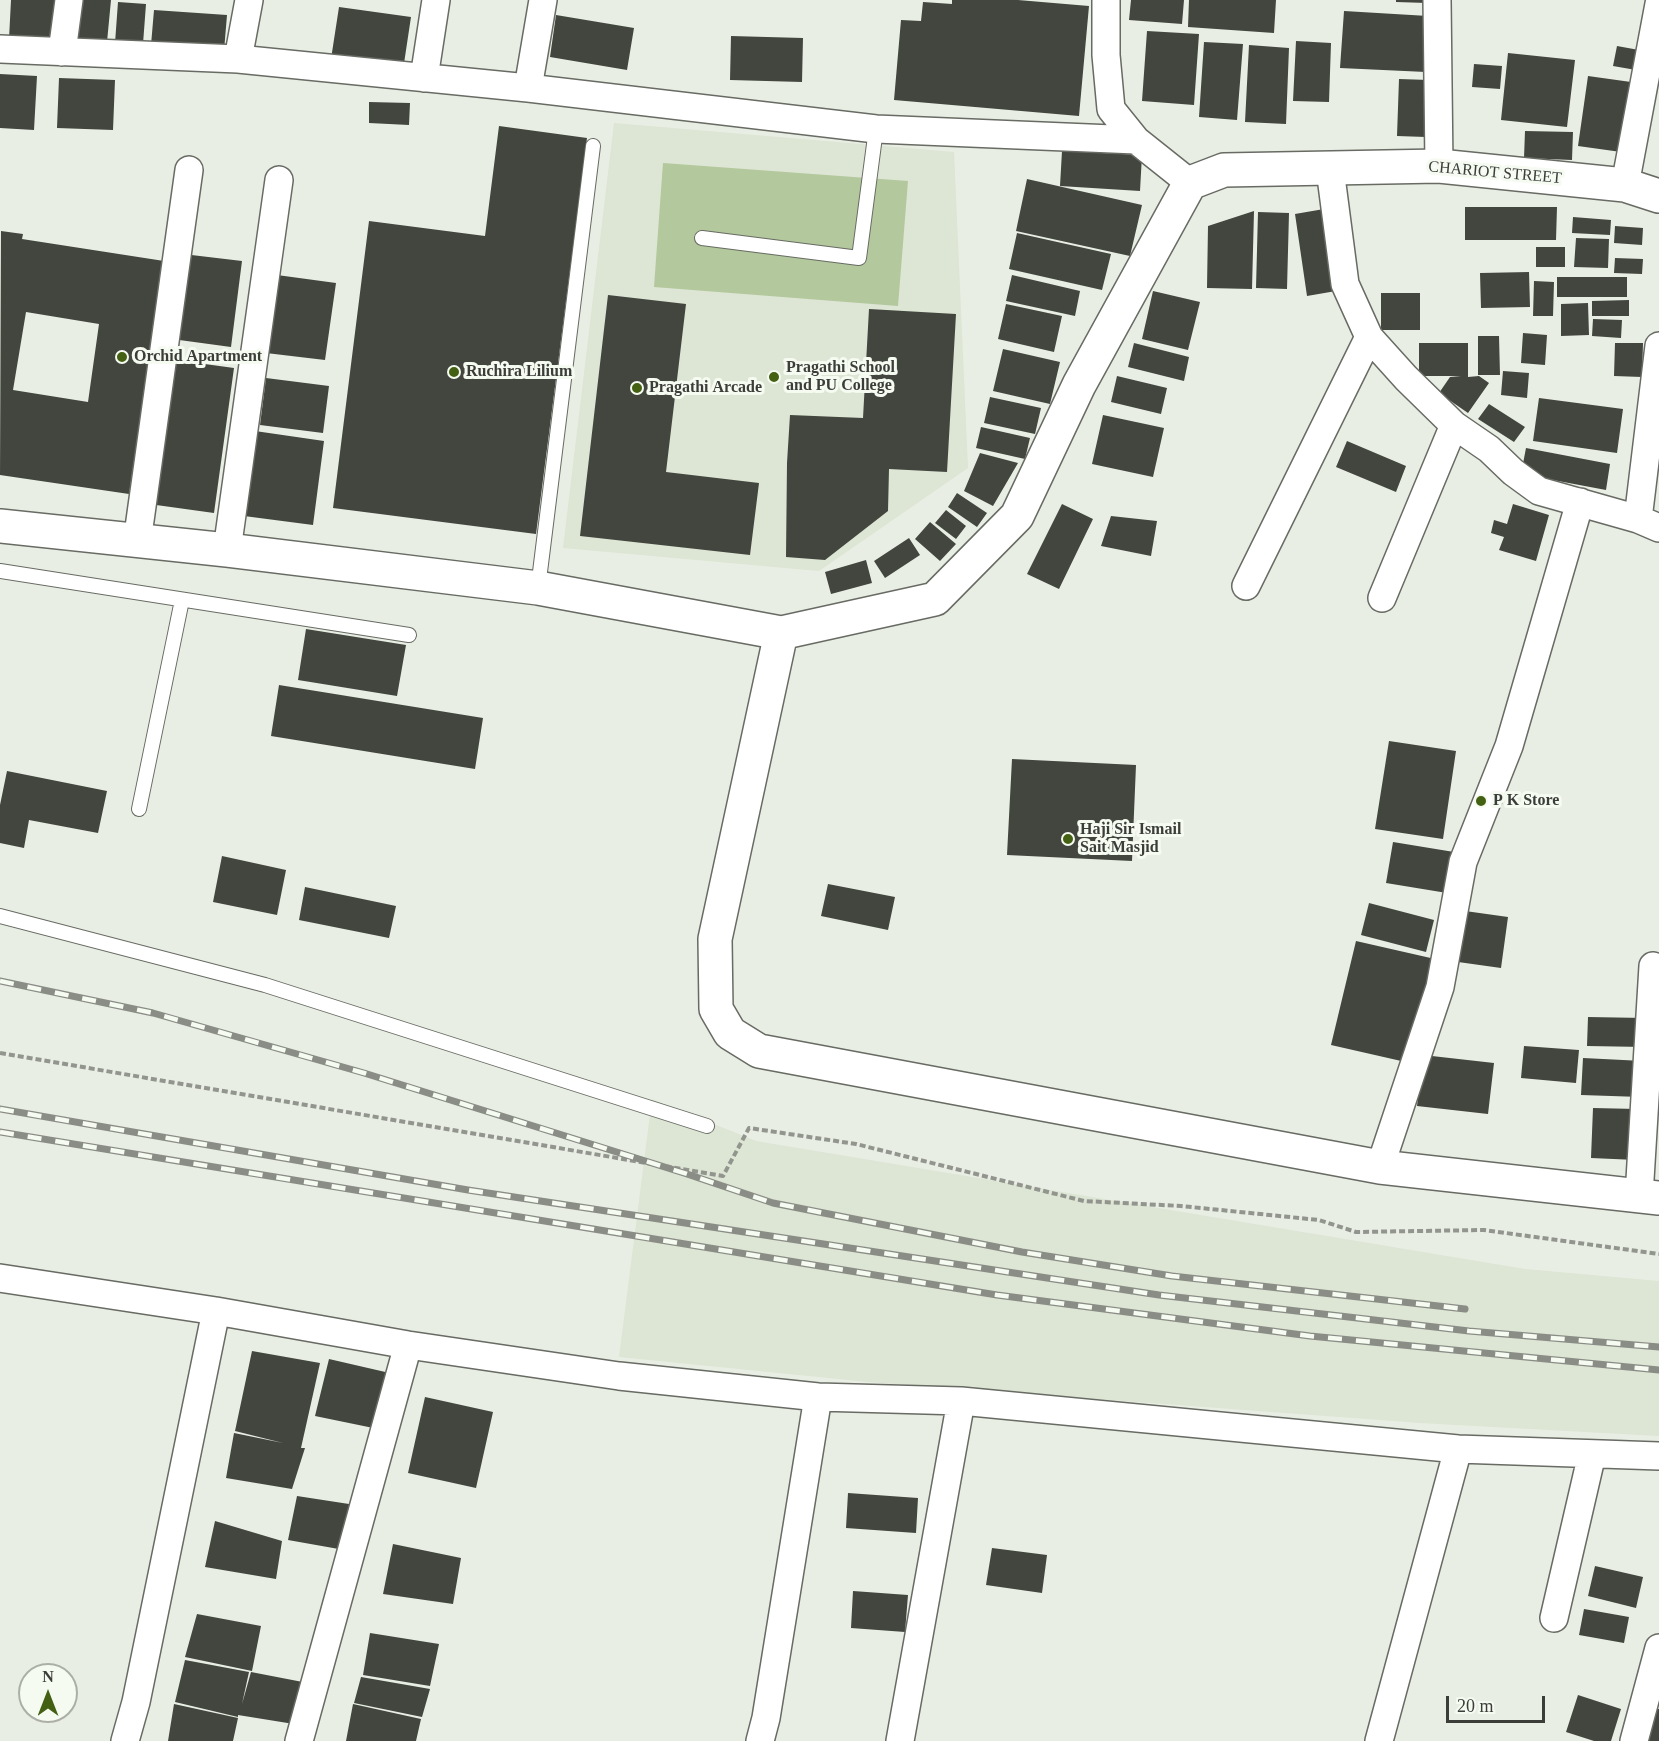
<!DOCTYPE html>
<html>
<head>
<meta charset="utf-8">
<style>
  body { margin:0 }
  #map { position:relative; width:1659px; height:1741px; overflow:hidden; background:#e9eee4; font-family:"Times New Roman",serif }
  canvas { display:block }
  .north { position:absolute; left:18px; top:1663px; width:60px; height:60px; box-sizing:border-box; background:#f6fbf1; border:2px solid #abafa7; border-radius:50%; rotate:0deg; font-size:16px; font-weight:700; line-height:24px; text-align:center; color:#3b3d39 }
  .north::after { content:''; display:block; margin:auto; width:21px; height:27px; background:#436013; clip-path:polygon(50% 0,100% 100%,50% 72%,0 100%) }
  .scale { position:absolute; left:1446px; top:1696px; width:99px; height:27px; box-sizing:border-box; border:3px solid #3b3d39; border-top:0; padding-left:8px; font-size:18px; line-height:21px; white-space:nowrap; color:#3b3d39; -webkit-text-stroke:4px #f6fbf1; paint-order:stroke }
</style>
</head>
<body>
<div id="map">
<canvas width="1659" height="1741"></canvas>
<div class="north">N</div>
<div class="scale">20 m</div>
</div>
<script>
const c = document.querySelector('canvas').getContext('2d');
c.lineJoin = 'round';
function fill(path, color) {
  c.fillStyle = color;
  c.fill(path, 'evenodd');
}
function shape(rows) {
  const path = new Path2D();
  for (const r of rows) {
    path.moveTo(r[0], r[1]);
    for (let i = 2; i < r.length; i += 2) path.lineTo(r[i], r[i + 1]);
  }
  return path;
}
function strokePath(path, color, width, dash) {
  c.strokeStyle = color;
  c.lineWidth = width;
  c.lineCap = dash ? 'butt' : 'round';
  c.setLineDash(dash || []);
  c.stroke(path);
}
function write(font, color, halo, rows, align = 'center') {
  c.font = font + ' "Times New Roman",serif';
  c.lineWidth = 6;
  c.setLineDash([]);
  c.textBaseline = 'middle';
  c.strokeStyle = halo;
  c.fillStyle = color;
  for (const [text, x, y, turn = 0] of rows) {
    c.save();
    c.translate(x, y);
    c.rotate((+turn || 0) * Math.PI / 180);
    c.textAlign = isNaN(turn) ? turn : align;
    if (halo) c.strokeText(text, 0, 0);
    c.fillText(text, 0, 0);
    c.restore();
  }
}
fill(shape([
  [614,123,954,152,968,468,819,571,563,548],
  [652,1099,756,1141,1525,1269,1659,1281,1659,1436,1420,1423,868,1382,619,1357]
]), '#dde5d4');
fill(shape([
  [663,163,908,181,898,306,654,287]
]), '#b3c89c');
fill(shape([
  [11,0,56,0,54,42,9,39],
  [70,0,111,0,107,42,67,38],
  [952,0,1018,0,1089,6,1079,116,894,100,901,20,921,21,923,2,952,4],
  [1131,0,1184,0,1182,24,1129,20],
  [1189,0,1276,0,1274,33,1188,27],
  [1396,0,1427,0,1427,3,1396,2],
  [118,2,146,4,143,44,115,43],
  [339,7,411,17,403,70,331,59],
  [154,10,227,15,224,51,151,45],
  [1344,11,1428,16,1426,72,1340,68],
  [556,15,634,28,627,70,550,57],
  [1147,31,1199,34,1194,105,1142,101],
  [731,36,803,38,802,82,730,80],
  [1296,41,1331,43,1329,102,1293,101],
  [1204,42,1243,44,1237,120,1199,117],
  [1249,45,1289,48,1286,124,1245,122],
  [1617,46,1639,50,1636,70,1613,66],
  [1508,53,1575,60,1567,127,1501,120],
  [1474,64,1502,66,1500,89,1472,87],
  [0,74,37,76,34,130,0,128],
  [1588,76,1631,82,1621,152,1578,146],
  [59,78,115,80,113,130,57,128],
  [1399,79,1429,80,1426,137,1397,136],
  [369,102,410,103,409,125,369,123],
  [499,126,587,138,536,534,333,508,369,221,485,236],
  [1525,131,1573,132,1572,160,1524,158],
  [1062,151,1142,155,1140,191,1060,186],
  [1027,179,1142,205,1130,256,1016,231],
  [1465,207,1557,207,1556,240,1465,240],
  [1324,209,1336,291,1307,296,1295,214],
  [1254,211,1252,289,1207,288,1208,226],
  [1258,212,1289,213,1287,289,1256,288],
  [1573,217,1611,220,1610,235,1572,233],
  [1615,226,1643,228,1642,245,1614,243],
  [1,231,23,234,22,239,164,261,129,494,0,475],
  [26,312,99,324,88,402,13,390],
  [1017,233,1111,254,1102,290,1009,269],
  [1576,238,1609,239,1608,268,1574,267],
  [1536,247,1565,247,1565,267,1536,267],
  [183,254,242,261,231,347,172,339],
  [1615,258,1643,259,1642,274,1614,273],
  [1529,272,1530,307,1481,308,1480,273],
  [277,275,336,283,325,360,266,353],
  [1012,275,1080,291,1075,316,1006,301],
  [1557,277,1627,277,1627,297,1557,297],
  [1534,281,1554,282,1553,316,1533,316],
  [1153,291,1200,302,1188,350,1142,339],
  [1381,293,1420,293,1420,330,1381,330],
  [608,295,686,304,666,472,759,483,750,555,580,536],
  [1629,300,1629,316,1592,316,1592,301],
  [1588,303,1589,335,1561,336,1561,304],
  [1006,304,1062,316,1054,352,998,339],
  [869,309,956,314,947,472,889,469,888,511,825,560,786,557,787,463,790,415,863,418],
  [1593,319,1622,320,1621,338,1592,336],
  [1523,333,1547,335,1545,365,1521,363],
  [1478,336,1499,336,1500,375,1478,375],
  [1134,343,1189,357,1184,381,1128,367],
  [1419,343,1468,343,1468,377,1479,376,1489,383,1468,413,1439,393,1450,377,1461,376,1419,376],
  [1615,343,1643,343,1642,377,1614,376],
  [1003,349,1060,362,1050,404,993,391],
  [168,359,234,368,214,513,149,504],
  [1503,371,1529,373,1527,398,1501,395],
  [1117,376,1167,388,1161,414,1111,402],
  [266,378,329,386,323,433,260,425],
  [990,397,1041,408,1035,434,984,423],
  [1539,398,1623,409,1617,453,1533,441],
  [1489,404,1525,427,1514,442,1478,419],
  [1103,415,1164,428,1153,477,1092,464],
  [981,427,1030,438,1025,459,976,448],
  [255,431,324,441,313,525,244,516],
  [1347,441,1406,466,1396,492,1336,467],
  [1526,448,1610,464,1606,490,1521,474],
  [980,453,1018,463,993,506,964,491],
  [957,493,987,513,977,527,948,507],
  [1062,504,1093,519,1059,589,1027,574],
  [1513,504,1549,515,1536,561,1499,550,1504,537,1491,533,1494,520,1507,524],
  [946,510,966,526,956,539,935,523],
  [1111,516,1157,521,1151,556,1101,546],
  [930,522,956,544,940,561,915,539],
  [909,538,920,555,885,578,874,561],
  [866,560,872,583,831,594,825,572],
  [306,629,406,645,397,696,298,680],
  [279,685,483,718,475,769,271,736],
  [1389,741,1456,751,1443,839,1375,829],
  [1012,759,1136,765,1132,861,1007,855],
  [7,771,107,791,98,833,29,820,24,848,0,843,0,805],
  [1393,842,1454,852,1447,893,1386,883],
  [222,856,286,870,277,915,213,902],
  [828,884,895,897,888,930,821,916],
  [305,887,396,906,389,938,299,920],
  [1369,903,1434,920,1426,952,1361,935],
  [1458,910,1508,917,1501,968,1451,961],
  [1356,941,1435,959,1410,1063,1331,1045],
  [1588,1017,1645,1018,1645,1047,1587,1046],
  [1524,1046,1579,1050,1576,1083,1521,1078],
  [1423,1055,1494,1063,1488,1114,1417,1106],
  [1583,1058,1643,1061,1641,1097,1581,1095],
  [1593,1108,1637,1109,1636,1160,1591,1158],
  [252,1351,320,1363,301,1448,305,1448,292,1489,226,1478,234,1433,283,1443,235,1431],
  [329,1359,394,1374,383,1430,315,1416],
  [425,1397,493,1412,476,1488,408,1473],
  [848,1493,918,1498,916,1533,846,1528],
  [297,1496,362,1506,350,1551,288,1540],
  [215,1521,282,1541,276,1579,205,1567],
  [393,1544,461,1558,453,1604,383,1594],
  [992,1548,1047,1555,1042,1593,986,1585],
  [1595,1566,1643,1577,1636,1608,1588,1596],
  [853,1591,908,1595,905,1632,851,1628],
  [1584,1609,1629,1617,1624,1643,1579,1635],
  [197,1614,261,1626,252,1671,185,1657],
  [370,1633,439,1644,430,1686,363,1675],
  [185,1660,249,1672,242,1704,251,1672,313,1684,300,1725,238,1715,238,1717,175,1702],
  [361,1677,430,1689,422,1717,354,1703],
  [1578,1695,1621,1709,1611,1741,1594,1741,1566,1732],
  [174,1704,238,1718,233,1741,168,1741],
  [353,1704,421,1719,416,1741,346,1741],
  [1646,1707,1659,1709,1659,1741,1639,1741]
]), '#42463e');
const service = shape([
  [702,238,859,258,876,129],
  [0,571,409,635],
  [538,588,593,146],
  [139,809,182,600],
  [0,916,265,985,707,1126]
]);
const minor = shape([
  [1106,0,1106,55,1111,109,1136,140,1190,183],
  [1437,0,1439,166],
  [0,49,238,59,528,88,876,129,1136,140],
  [62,52,69,0],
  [238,59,249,0],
  [424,78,436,0],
  [528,88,543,0],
  [1330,169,1345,284,1369,337,1406,378,1454,425,1489,449,1513,472,1539,491,1638,519,1659,528],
  [1625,185,1659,4],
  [1638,519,1659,346],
  [137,542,189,170],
  [227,550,279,180],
  [1246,586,1369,337],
  [1382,598,1454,425],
  [1380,1167,1440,987,1463,862,1509,746,1580,502],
  [1639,1196,1653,966],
  [0,1278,216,1311,408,1345,619,1376,818,1397,961,1401,1458,1449,1659,1456],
  [1554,1618,1592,1454],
  [125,1741,136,1702,216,1311],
  [299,1741,408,1345],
  [760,1741,766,1718,818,1397],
  [900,1741,961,1401],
  [1379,1741,1458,1449],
  [1634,1741,1659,1648]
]);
const tertiary = shape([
  [0,526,227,550,538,588,781,633,935,599,1017,516,1079,385,1190,183,1224,170,1439,166,1625,185,1659,196],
  [781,633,715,939,716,1009,730,1033,759,1051,1380,1167,1659,1198]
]);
strokePath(service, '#676b63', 16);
strokePath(minor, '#676b63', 30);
strokePath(tertiary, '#676b63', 36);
strokePath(shape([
  [0,1053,723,1176,749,1128,856,1144,1084,1201,1181,1206,1319,1220,1356,1232,1484,1230,1659,1254]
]), '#92958e', 4, [6, 3]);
strokePath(service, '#fff', 14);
strokePath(minor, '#fff', 27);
strokePath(tertiary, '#fff', 33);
const rail = shape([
  [0,981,153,1013,364,1073,687,1174,773,1203,1022,1252,1172,1276,1465,1309],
  [0,1109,468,1190,1159,1295,1469,1331,1659,1347],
  [0,1132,997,1295,1310,1336,1659,1370]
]);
strokePath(rail, '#8a8d86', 7);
strokePath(rail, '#f6fbf1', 4.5, [14]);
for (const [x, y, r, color] of [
  [122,357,6,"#436013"],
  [454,372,6,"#436013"],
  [774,377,6,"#436013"],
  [637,388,6,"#436013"],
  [1481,801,6,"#436013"],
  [1068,839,6,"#436013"]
]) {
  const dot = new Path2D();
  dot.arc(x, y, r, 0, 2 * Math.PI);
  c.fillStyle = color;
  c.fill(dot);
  strokePath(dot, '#f6fbf1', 2);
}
write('16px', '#3b3d39', '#f6fbf1', [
  ["CHARIOT STREET",1495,173,5]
]);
write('bold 16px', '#3b3d39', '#f6fbf1', [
  ["Orchid Apartment",134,357],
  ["Pragathi School",786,368],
  ["and PU College",786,386],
  ["Ruchira Lilium",466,372],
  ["Pragathi Arcade",649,388],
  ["P K Store",1493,801],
  ["Haji Sir Ismail",1080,830],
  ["Sait Masjid",1080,848]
], 'left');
</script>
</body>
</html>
